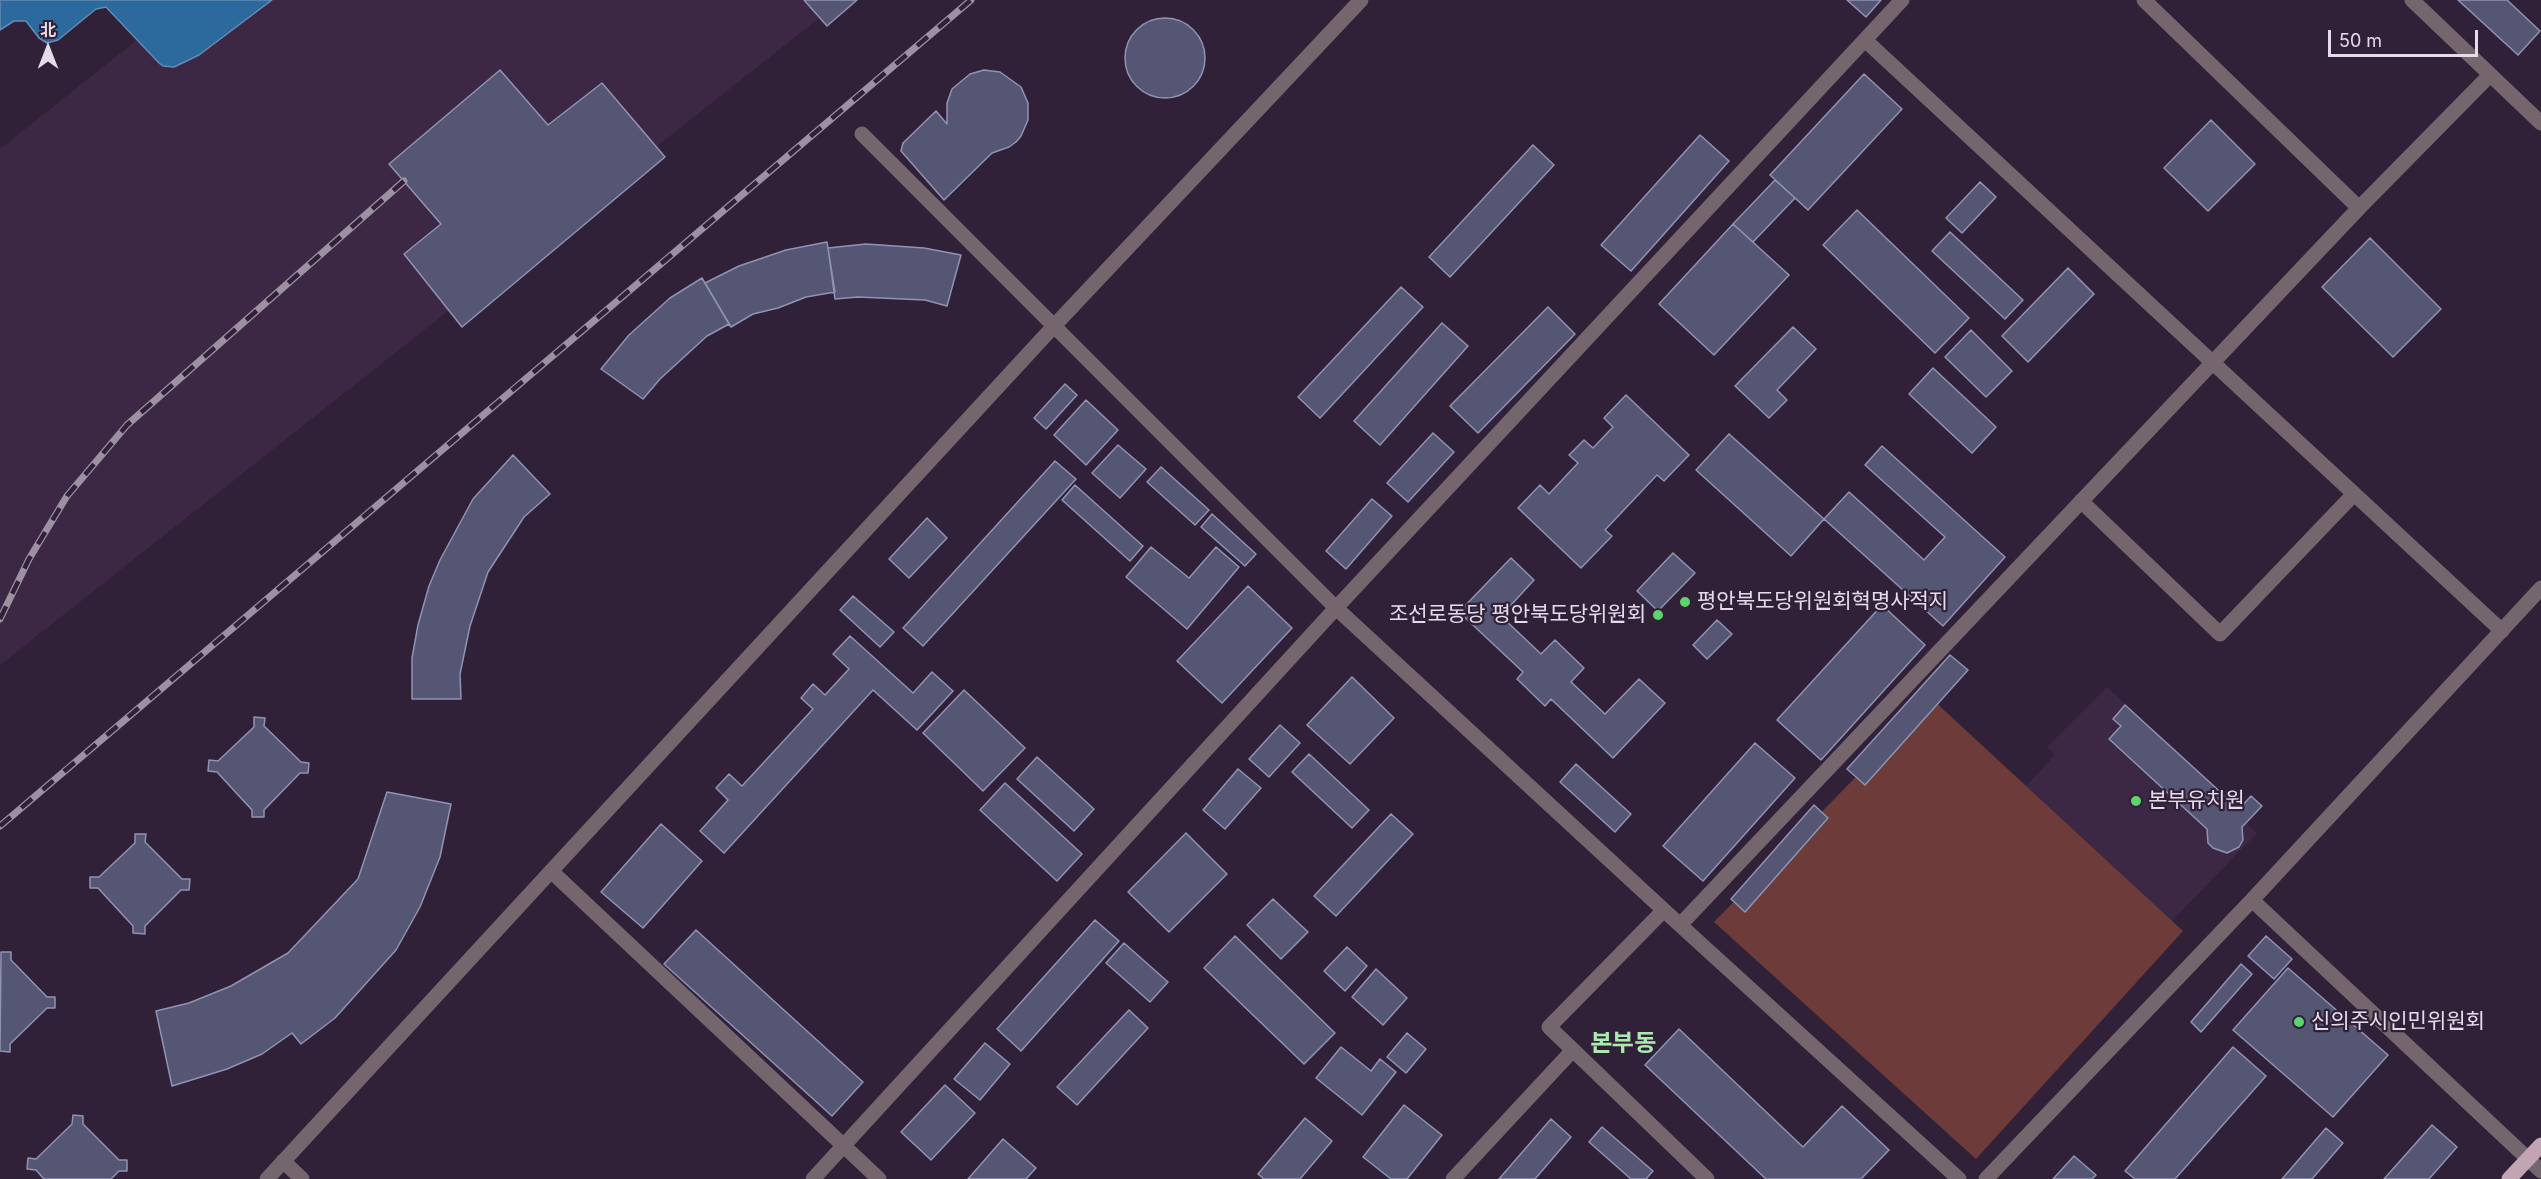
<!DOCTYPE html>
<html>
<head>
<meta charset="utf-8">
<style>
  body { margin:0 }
  #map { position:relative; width:2541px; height:1179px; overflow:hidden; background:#312138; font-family:Inter,"Noto Sans SC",sans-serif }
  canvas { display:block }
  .north { position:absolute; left:18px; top:18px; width:60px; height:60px; -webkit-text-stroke:4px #312138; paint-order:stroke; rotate:0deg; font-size:16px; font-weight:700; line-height:24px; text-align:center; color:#e5dbea }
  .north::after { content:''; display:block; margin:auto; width:21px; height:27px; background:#e5dbea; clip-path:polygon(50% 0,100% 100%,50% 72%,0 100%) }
  .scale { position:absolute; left:2328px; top:30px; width:150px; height:27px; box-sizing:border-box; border:3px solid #e5dbea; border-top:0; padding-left:8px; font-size:18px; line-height:21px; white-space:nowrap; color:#e5dbea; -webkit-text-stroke:4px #312138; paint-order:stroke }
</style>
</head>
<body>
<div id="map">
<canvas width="2541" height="1179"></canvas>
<div class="north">北</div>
<div class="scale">50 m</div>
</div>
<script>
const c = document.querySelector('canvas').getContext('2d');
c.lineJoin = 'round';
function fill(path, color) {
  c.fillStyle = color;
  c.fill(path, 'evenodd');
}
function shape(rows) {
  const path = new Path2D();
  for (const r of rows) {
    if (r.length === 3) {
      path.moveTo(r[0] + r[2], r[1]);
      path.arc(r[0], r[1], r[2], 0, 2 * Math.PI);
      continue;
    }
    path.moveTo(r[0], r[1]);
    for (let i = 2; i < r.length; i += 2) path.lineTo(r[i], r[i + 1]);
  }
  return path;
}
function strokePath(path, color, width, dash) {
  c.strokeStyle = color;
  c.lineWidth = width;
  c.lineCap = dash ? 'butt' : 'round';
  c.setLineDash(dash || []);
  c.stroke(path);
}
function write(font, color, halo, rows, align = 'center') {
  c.font = font + ' Inter,"Noto Sans KR",sans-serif';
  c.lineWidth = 4.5;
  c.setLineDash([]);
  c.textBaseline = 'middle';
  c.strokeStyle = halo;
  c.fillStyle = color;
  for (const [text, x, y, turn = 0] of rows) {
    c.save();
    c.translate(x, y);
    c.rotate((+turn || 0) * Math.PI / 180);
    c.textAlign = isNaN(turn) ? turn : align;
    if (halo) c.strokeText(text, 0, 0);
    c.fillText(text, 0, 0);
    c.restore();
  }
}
fill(shape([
  [187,0,842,0,0,665,0,149],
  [2107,687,2239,809,2251,796,2262,806,2246,823,2257,833,2172,921,2026,786,2055,755,2047,747]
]), '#3c2745');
fill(shape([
  [1932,699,2183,931,1976,1159,1714,922]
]), '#6d3b39');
const water = shape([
  [0,0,272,0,199,55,174,67,163,66,159,63,106,7,96,9,58,40,47,43,39,38,26,21,14,21,0,30,0,0]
]);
fill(water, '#2c699d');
strokePath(water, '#648bb4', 1.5);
const building = shape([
  [804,0,857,0,827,26,804,0],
  [1847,0,1881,0,1866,17,1847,0],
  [2458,0,2507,0,2540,31,2518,55,2458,0],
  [1165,58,40],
  [500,70,548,125,602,83,665,157,462,327,404,254,441,224,389,164,500,70],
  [984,70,1000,72,1021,87,1028,103,1028,120,1021,136,1016,142,1009,147,992,153,944,200,901,151,903,143,936,111,947,124,947,103,952,89,970,74,984,70],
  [1864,74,1902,109,1808,210,1770,175,1864,74],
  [2211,120,2255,164,2208,211,2164,168,2211,120],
  [1700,135,1729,161,1631,271,1601,245,1700,135],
  [1533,145,1554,165,1450,277,1429,257,1533,145],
  [1775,180,1795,198,1753,242,1733,224,1775,180],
  [1980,182,1996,197,1962,233,1946,218,1980,182],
  [1857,210,1969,318,1935,353,1823,245,1857,210],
  [1733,224,1789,275,1714,355,1659,304,1733,224],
  [1950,232,2023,300,2005,319,1932,251,1950,232],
  [2370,238,2441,309,2393,357,2322,287,2370,238],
  [827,242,835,292,806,297,778,308,753,314,731,327,705,283,739,266,786,250,827,242],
  [866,244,924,248,961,255,947,306,925,300,858,297,835,299,828,248,866,244],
  [2068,268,2094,294,2028,362,2002,336,2068,268],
  [702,278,729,324,707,336,660,379,643,399,601,369,629,335,670,298,702,278],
  [1401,287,1423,307,1320,418,1298,397,1401,287],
  [1548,307,1575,334,1478,433,1450,406,1548,307],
  [1442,323,1468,346,1380,445,1354,421,1442,323],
  [1793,327,1816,349,1777,390,1787,400,1769,418,1735,386,1793,327],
  [1971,330,2012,371,1986,397,1945,357,1971,330],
  [1933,368,1996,427,1972,453,1909,394,1933,368],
  [1065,384,1077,395,1046,429,1034,418,1065,384],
  [1626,395,1689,455,1664,481,1657,475,1605,530,1612,536,1581,568,1518,508,1540,485,1549,494,1578,463,1569,455,1584,440,1593,448,1613,427,1604,418,1626,395],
  [1086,400,1118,430,1086,465,1054,435,1086,400],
  [1433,433,1454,452,1408,502,1387,483,1433,433],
  [1729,434,1824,519,1791,556,1696,470,1729,434],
  [1118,445,1146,469,1120,498,1092,473,1118,445],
  [1882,446,2005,557,1943,626,1824,519,1849,492,1924,560,1945,537,1865,465,1882,446],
  [513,455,550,494,524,517,488,572,470,626,460,674,461,699,412,699,412,658,418,625,429,586,440,560,473,499,513,455],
  [1055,461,1076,479,923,646,903,628,1055,461],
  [1161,467,1209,510,1195,525,1147,482,1161,467],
  [1075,485,1143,546,1130,561,1062,500,1075,485],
  [1372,499,1392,516,1346,569,1326,551,1372,499],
  [1212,514,1256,554,1245,566,1201,527,1212,514],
  [927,518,947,538,909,578,889,559,927,518],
  [1151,547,1189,578,1216,547,1239,567,1187,629,1126,577,1151,547],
  [1673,553,1695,573,1658,611,1637,591,1673,553],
  [1511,558,1534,580,1501,616,1541,654,1555,640,1584,668,1571,682,1605,714,1639,679,1665,703,1613,758,1551,699,1545,706,1517,679,1523,672,1459,612,1511,558],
  [1248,586,1292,628,1222,703,1177,661,1248,586],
  [853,596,894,632,880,647,840,610,853,596],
  [1882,605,1925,645,1821,760,1777,720,1882,605],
  [1717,620,1732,634,1707,659,1693,645,1717,620],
  [850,636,913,693,932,672,953,691,917,730,873,690,724,853,700,831,728,800,716,788,729,774,742,786,813,709,801,698,813,684,825,695,849,669,833,654,850,636],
  [1950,655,1968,670,1865,785,1847,769,1950,655],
  [1352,677,1394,718,1350,764,1307,725,1352,677],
  [964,690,1025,748,983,791,923,733,964,690],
  [2125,705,2239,809,2251,796,2262,806,2242,827,2243,840,2239,847,2227,853,2213,848,2208,843,2207,829,2109,739,2121,726,2113,719,2125,705],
  [254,717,265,718,264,726,301,762,309,763,308,773,300,773,264,810,264,817,252,817,252,810,217,772,208,771,209,760,218,761,254,727,254,717],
  [1280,725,1300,743,1269,777,1249,759,1280,725],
  [1755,743,1795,778,1703,881,1663,846,1755,743],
  [1309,754,1369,810,1352,828,1292,772,1309,754],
  [1037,757,1094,809,1074,831,1017,779,1037,757],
  [1576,764,1631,814,1615,832,1560,782,1576,764],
  [1238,769,1261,788,1225,829,1203,810,1238,769],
  [1005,783,1082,854,1057,881,980,810,1005,783],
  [387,792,451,804,440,857,420,907,396,950,335,1018,301,1044,292,1033,262,1054,227,1069,172,1086,156,1011,189,1003,231,986,288,953,358,879,387,792],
  [1814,805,1828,818,1745,912,1731,899,1814,805],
  [1391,814,1413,834,1336,916,1314,896,1391,814],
  [661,824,702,861,643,928,601,892,661,824],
  [1186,833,1227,874,1169,932,1128,892,1186,833],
  [135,834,146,834,145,842,182,879,190,879,189,890,181,890,145,926,145,934,133,933,133,926,98,888,90,888,90,877,99,877,135,843,135,834],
  [1273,899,1308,932,1281,959,1247,925,1273,899],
  [1095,920,1119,941,1021,1051,997,1029,1095,920],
  [696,930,863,1082,832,1116,664,964,696,930],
  [1235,936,1335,1033,1304,1064,1204,968,1235,936],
  [2266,936,2292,959,2274,979,2248,956,2266,936],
  [1124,943,1168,982,1150,1002,1106,963,1124,943],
  [1347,947,1367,966,1345,991,1324,971,1347,947],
  [1,952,11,952,11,960,47,997,55,997,55,1008,47,1008,10,1044,10,1052,0,1051,1,952],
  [2241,964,2252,974,2201,1032,2191,1022,2241,964],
  [2288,968,2388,1055,2333,1117,2233,1030,2288,968],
  [1376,969,1407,998,1383,1025,1352,997,1376,969],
  [1129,1010,1148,1028,1077,1105,1057,1087,1129,1010],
  [1679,1029,1803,1147,1842,1106,1889,1150,1861,1179,1766,1179,1645,1065,1679,1029],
  [1407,1033,1426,1049,1406,1073,1387,1057,1407,1033],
  [985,1043,1010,1064,980,1100,954,1079,985,1043],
  [1341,1047,1371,1071,1380,1059,1396,1072,1362,1115,1316,1078,1341,1047],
  [2233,1047,2266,1076,2175,1179,2135,1179,2125,1171,2233,1047],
  [945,1085,975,1113,931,1160,901,1132,945,1085],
  [1404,1105,1442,1135,1407,1179,1391,1179,1363,1157,1404,1105],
  [73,1115,83,1116,83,1124,119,1160,127,1160,127,1171,119,1171,111,1179,44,1179,36,1170,27,1169,28,1158,36,1159,72,1124,73,1115],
  [1305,1118,1332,1141,1300,1179,1264,1179,1258,1174,1305,1118],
  [1551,1119,1571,1137,1535,1179,1499,1179,1551,1119],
  [2432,1125,2457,1147,2429,1179,2384,1179,2432,1125],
  [1602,1127,1653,1171,1646,1179,1631,1179,1589,1142,1602,1127],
  [2326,1128,2343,1143,2312,1179,2282,1179,2326,1128],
  [1003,1139,1036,1168,1026,1179,968,1179,1003,1139],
  [2074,1156,2096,1175,2092,1179,2053,1179,2074,1156]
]);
fill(building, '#545674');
strokePath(building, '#9193b4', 1.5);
strokePath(shape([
  [2412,0,2541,123],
  [1865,40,2502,631],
  [862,134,1336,608,1680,925],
  [2359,208,2490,75],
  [2081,501,2220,634,2354,494],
  [551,871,879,1179],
  [2252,900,2541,1171],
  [1573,1050,1707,1179],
  [283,1161,302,1179],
  [267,1179,1054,326,1361,0],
  [813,1179,1336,608,1902,0],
  [1453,1179,1573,1050,1549,1027,1664,910],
  [1959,1179,1680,925,2359,208,2144,0],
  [1986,1179,2252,900,2541,588]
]), '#75666d', 15);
strokePath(shape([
  [2509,1179,2541,1145]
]), '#c3a4b2', 15);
const rail = shape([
  [0,619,29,559,67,496,127,425,404,181],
  [0,826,971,0]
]);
strokePath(rail, '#9c90a2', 7);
strokePath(rail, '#312138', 4.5, [14]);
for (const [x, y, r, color] of [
  [1685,602,6,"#5dd56d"],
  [1658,615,6,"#5dd56d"],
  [2136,801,6,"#5dd56d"],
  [2299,1022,6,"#5dd56d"]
]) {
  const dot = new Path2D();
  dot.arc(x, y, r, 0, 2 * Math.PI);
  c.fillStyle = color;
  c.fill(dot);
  strokePath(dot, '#312138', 2);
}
write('21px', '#e5dbea', '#312138', [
  ["평안북도당위원회혁명사적지",1697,602],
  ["조선로동당 평안북도당위원회",1646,615,"right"],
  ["본부유치원",2148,801],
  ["신의주시인민위원회",2311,1022]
], 'left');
write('bold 24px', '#ace9af', '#312138', [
  ["본부동",1623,1044]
]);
</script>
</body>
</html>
